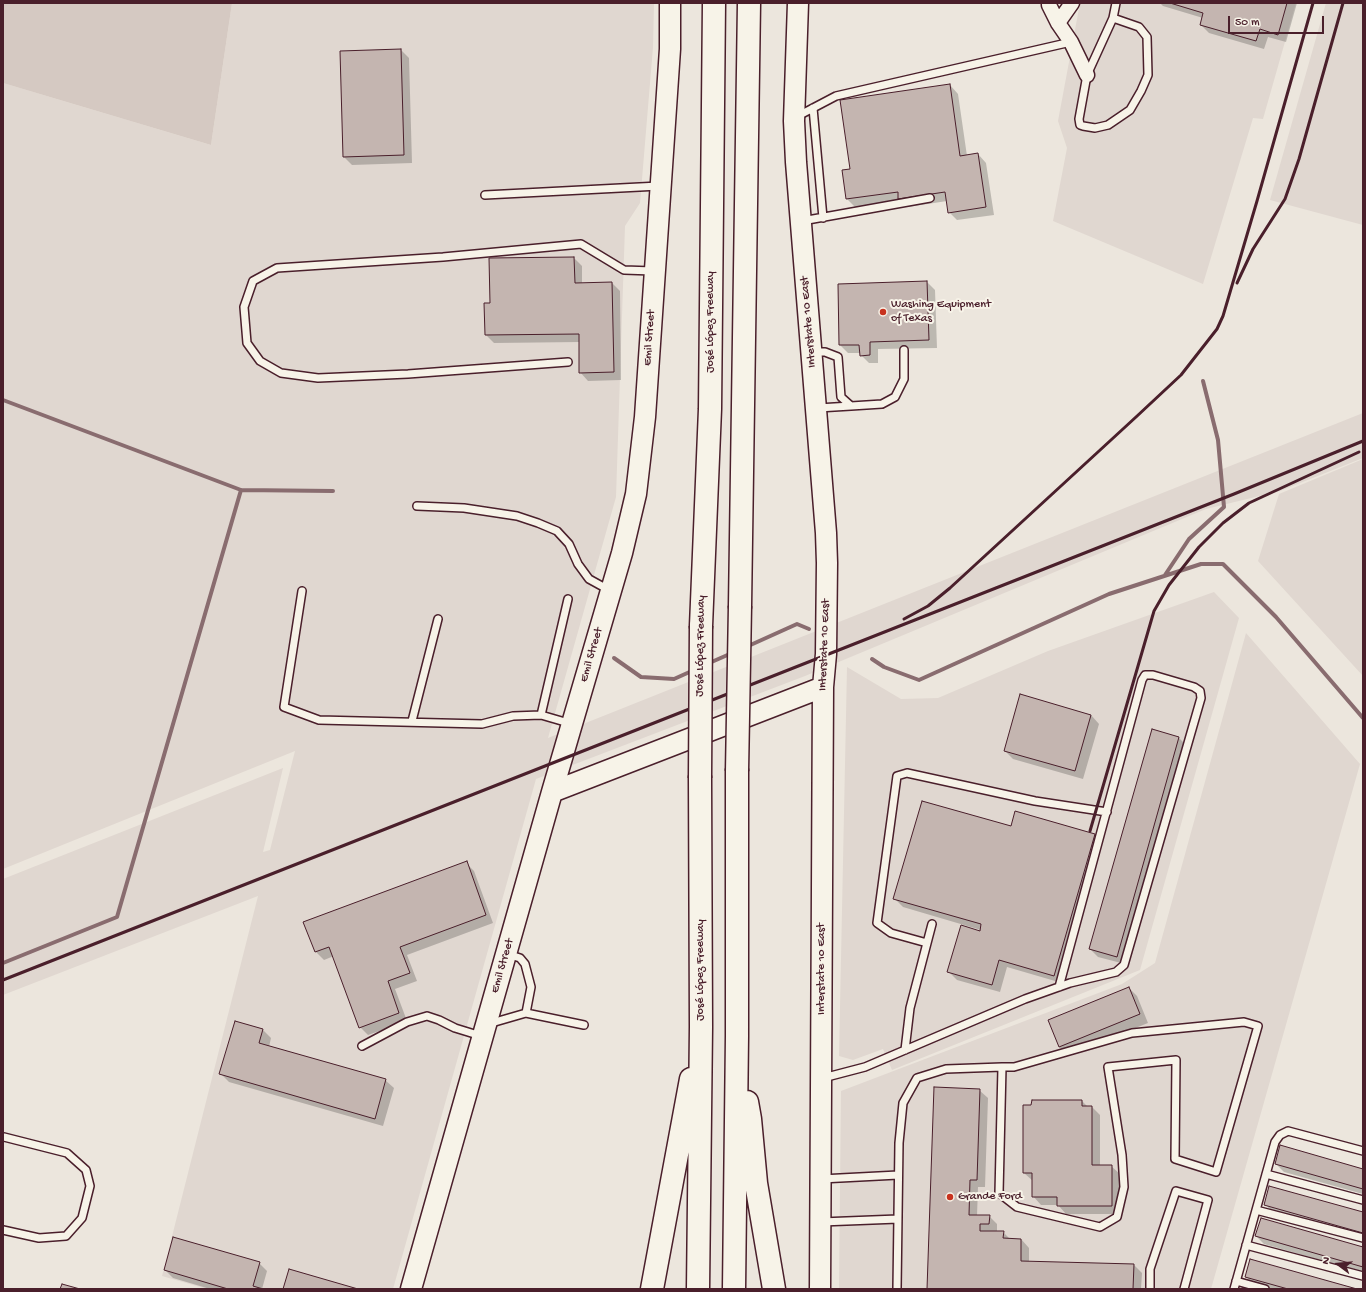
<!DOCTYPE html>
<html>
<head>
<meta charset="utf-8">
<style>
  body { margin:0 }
  #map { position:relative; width:1366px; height:1292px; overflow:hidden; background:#ece6dd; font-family:"Gochi Hand",sans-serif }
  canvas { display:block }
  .frame { position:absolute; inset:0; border:4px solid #4a1f2b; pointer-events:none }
  .north { position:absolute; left:1318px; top:1244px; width:40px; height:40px; -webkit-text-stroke:3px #f7f3e8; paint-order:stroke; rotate:286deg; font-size:11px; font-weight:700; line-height:16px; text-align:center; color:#4a1f2b }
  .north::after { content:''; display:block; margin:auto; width:14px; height:18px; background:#4a1f2b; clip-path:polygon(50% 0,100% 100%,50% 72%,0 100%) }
  .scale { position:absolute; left:1228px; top:16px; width:96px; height:18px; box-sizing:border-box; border:2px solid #4a1f2b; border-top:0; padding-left:5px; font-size:12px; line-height:14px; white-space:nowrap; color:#4a1f2b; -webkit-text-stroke:3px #f7f3e8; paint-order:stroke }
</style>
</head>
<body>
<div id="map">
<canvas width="1366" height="1292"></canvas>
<div class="frame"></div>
<div class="north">N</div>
<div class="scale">50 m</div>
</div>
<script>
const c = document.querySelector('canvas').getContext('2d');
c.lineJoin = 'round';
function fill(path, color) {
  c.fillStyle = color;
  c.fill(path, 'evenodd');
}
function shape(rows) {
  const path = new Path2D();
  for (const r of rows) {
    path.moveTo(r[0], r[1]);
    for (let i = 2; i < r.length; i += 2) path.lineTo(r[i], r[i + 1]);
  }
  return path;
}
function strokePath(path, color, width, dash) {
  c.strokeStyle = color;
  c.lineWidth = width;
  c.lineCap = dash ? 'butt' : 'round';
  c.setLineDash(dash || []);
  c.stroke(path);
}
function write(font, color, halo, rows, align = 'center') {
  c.font = font + ' "Gochi Hand",sans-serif';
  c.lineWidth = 4;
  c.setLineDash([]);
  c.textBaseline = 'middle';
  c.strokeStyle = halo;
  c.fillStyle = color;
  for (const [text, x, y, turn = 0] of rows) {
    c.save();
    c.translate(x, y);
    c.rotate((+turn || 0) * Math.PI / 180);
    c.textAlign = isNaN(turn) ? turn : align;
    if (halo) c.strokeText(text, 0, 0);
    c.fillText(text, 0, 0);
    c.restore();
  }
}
fill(shape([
  [232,3,654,3,653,47,640,203,625,226,616,497,548,738,1363,413,1363,458,1280,491,1206,509,805,676,536,779,393,1289,207,1289,162,1276,258,896,3,995,3,879,283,768,263,852,270,850,295,751,3,869,3,83,211,145],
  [1080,3,1296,3,1263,119,1253,118,1203,284,1053,221,1067,148,1058,121],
  [1326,3,1363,3,1363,225,1270,200],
  [1363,459,1363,676,1258,561,1279,494],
  [1214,592,1239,618,1140,970,892,1070,883,1049,853,1060,839,1056,847,667,901,699,938,698,1048,651],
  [1246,633,1360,764,1211,1289,839,1289,841,1091,1122,984,1155,963]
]), '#e0d7d0');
fill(shape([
  [3,3,232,3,211,145,3,83]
]), '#d5c9c2');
fill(shape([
  [1160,3,1297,3,1286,42,1268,37,1264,49,1209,33,1201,25,1203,18,1163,6],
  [401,50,409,58,412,163,352,165,344,157],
  [950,85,958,94,967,156,978,154,986,163,994,215,957,220,949,212,947,201,908,207,901,200,855,207,847,199,851,170],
  [574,258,582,266,582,284,612,283,620,291,621,380,588,381,580,372,580,342,494,343,486,335,485,304,491,304,490,259],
  [927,282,935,290,937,348,878,349,878,363,869,363,861,355,860,353,848,353,840,345],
  [1091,715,1099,724,1083,779,1013,759,1005,751],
  [1153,731,1179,738,1187,746,1125,964,1098,957,1090,949],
  [1012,828,1094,835,1102,843,1062,983,1007,967,1000,992,957,980,949,972,981,930,903,907,895,899],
  [466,863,474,871,493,923,407,955,417,981,395,989,407,1021,368,1035,360,1027,334,956,324,960,316,952,305,922],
  [1129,988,1137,996,1148,1023,1068,1055,1059,1047],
  [235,1022,263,1030,271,1038,269,1047,385,1080,394,1088,383,1126,229,1082,221,1074],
  [979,1090,988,1098,985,1187,978,1187,977,1216,989,1216,997,1224,997,1232,1003,1232,1010,1239,1021,1239,1029,1248,1029,1262,1134,1265,1142,1273,1141,1289,928,1289],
  [1033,1101,1082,1101,1088,1107,1092,1107,1100,1115,1100,1166,1111,1166,1120,1174,1120,1214,1066,1214,1058,1205,1041,1205,1033,1196,1033,1181,1024,1173],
  [1276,1164,1363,1170,1363,1194,1284,1172],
  [1265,1204,1363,1213,1363,1238,1273,1213],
  [1256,1236,1363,1248,1363,1272,1264,1244],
  [259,1263,267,1271,262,1289,210,1289,173,1278,165,1270],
  [1246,1277,1354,1289,1269,1289,1254,1285]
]), '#0003');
strokePath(shape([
  [3,400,241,490,333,491],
  [1165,575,1189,539,1224,507,1218,440,1203,381],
  [746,647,797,624,809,629],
  [614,658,641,677,674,679,694,670],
  [872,659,884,667,919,680,1109,594,1201,564,1223,564,1276,617,1363,718],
  [707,664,732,653],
  [3,963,117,917,241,490]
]), '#896c6f', 4);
const building = shape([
  [1170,3,1287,3,1278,35,1260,29,1256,41,1200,25,1203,13,1170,3],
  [401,49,404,155,343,157,340,51,401,49],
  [950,84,960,156,978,153,986,207,948,213,945,192,898,199,898,192,846,199,842,170,850,169,840,100,950,84],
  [574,257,575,283,612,282,614,372,579,373,579,334,485,335,484,303,490,303,489,258,574,257],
  [927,281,929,340,870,342,870,355,860,356,859,345,839,345,838,284,927,281],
  [1020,694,1091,715,1075,771,1004,751,1020,694],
  [1152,729,1179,737,1117,957,1089,949,1152,729],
  [922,801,1011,826,1015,811,1095,834,1054,976,999,960,992,985,947,972,961,925,980,931,981,924,893,899,922,801],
  [467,861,486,915,400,947,410,973,388,981,399,1013,359,1028,329,947,315,952,303,922,467,861],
  [1129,987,1140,1014,1059,1047,1048,1020,1129,987],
  [235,1021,263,1029,259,1043,386,1079,375,1119,219,1074,235,1021],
  [934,1087,980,1089,977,1180,970,1180,969,1215,990,1215,989,1224,980,1224,980,1231,1004,1231,1003,1238,1021,1239,1021,1261,1134,1264,1133,1289,927,1289,934,1087],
  [1032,1100,1082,1100,1082,1106,1092,1106,1092,1165,1112,1165,1112,1206,1057,1206,1057,1197,1032,1197,1032,1173,1023,1173,1023,1105,1031,1105,1032,1100],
  [1280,1145,1363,1169,1363,1189,1275,1164,1280,1145],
  [1269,1186,1363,1212,1363,1233,1264,1205,1269,1186],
  [1261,1218,1363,1247,1363,1267,1255,1236,1261,1218],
  [173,1237,260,1262,253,1286,263,1289,228,1289,164,1270,173,1237],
  [1250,1259,1357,1289,1288,1289,1245,1277,1250,1259],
  [289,1269,358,1289,283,1289,289,1269],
  [62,1284,80,1289,60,1289,62,1284]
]);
fill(building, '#c4b5b0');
strokePath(building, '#4a1f2b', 1);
const lane = shape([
  [1113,18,1139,27,1147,37,1148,75,1141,91,1130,110,1108,125,1095,128,1083,126,1080,125,1079,119,1087,75,1113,18,1116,3],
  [813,108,823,218],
  [796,117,836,96,1071,42],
  [485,195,659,186],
  [802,221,930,198],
  [813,352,825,352,838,357,841,397,851,406,882,404,895,397,904,379,904,350],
  [568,362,408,374,318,378,281,373,260,361,247,343,244,307,253,281,277,268,443,257,581,244,624,270,653,271],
  [818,408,851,406],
  [417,506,464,508,517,516,538,523,557,531,569,544,578,564,589,579,609,590],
  [302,591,284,707,319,720,482,724,513,716,541,715,572,724],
  [541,715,568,599],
  [412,721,438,619],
  [927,943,891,933,877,923,897,776,907,773,1035,801,1107,812],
  [507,954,520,958,525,964,531,987,526,1013],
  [488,1024,526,1013,584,1025],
  [362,1046,407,1022,427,1016,439,1020,455,1028,481,1036],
  [905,1050,910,1008,932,924],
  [823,1078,865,1067,1025,999,1070,983,1116,972,1124,965,1201,698,1200,691,1194,687,1153,675,1145,675,1142,680,1059,987],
  [1266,1174,1363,1200],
  [821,1179,898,1175],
  [1256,1210,1363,1238],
  [821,1222,898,1219],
  [3,1230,39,1238,66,1236,82,1218,90,1186,86,1170,67,1153,4,1137],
  [1246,1245,1363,1276],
  [1236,1281,1265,1289],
  [897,1289,899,1143,903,1103,917,1078,946,1069,1002,1067,1014,1067,1132,1033,1244,1022,1258,1026,1216,1172,1175,1159,1176,1060,1108,1067,1122,1155,1124,1187,1117,1217,1100,1227,1017,1207,999,1193,1002,1067],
  [1150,1289,1150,1269,1176,1191,1208,1200,1184,1289],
  [1234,1289,1275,1142,1280,1135,1288,1131,1363,1151]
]);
const street = shape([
  [1049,3,1049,5,1058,23,1071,42,1087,75],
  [1058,23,1072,3]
]);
const secondary = shape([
  [798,3,794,121,796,162,826,533,827,563,826,654,823,687,820,1289],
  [552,792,823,687],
  [411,1289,552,792,622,553,636,494,645,417,670,49,670,3]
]);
const highway = shape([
  [740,606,749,3],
  [701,626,710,409,714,3],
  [747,1102,750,1119,756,1183,774,1289],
  [652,1289,691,1079],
  [698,1289,701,1027,700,778],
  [734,1289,737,1036,737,771]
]);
strokePath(lane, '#4a1f2b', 10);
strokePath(street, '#4a1f2b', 17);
strokePath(secondary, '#4a1f2b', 23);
strokePath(highway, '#4a1f2b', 25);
strokePath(lane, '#f7f3e8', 7);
strokePath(street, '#f7f3e8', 14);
strokePath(secondary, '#f7f3e8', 20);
strokePath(highway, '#f7f3e8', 22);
strokePath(shape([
  [1237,283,1253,249,1285,199,1299,159,1343,3],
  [904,619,928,606,950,588,1136,417,1181,375,1217,329,1223,316,1257,201,1313,3],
  [1090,831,1154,611,1169,585,1199,547,1223,523,1249,503,1359,452],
  [3,980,1234,494,1363,441]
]), '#4a1f2b', 3);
const highwayBridge = shape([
  [737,771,740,606],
  [700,778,701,626]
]);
strokePath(highwayBridge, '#4a1f2b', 25, []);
strokePath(highwayBridge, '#f7f3e8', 22);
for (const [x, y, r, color] of [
  [883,312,4,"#c8321e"],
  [950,1197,4,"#c8321e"]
]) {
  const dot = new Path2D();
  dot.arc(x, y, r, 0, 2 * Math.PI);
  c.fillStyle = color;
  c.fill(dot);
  strokePath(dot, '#f7f3e8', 1.5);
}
write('12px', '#4a1f2b', '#f7f3e8', [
  ["Washing Equipment",891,305],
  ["of Texas",891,319],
  ["Grande Ford",958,1197]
], 'left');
write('12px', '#4a1f2b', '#f7f3e8', [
  ["José López Freeway",711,322,-90],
  ["Interstate 10 East",809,322,-95],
  ["Emil Street",650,338,-86],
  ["Interstate 10 East",825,645,-88],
  ["José López Freeway",701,646,-89],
  ["Emil Street",592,655,-74],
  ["Emil Street",503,966,-74],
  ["Interstate 10 East",822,969,-90],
  ["José López Freeway",701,970,-90]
]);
</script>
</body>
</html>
